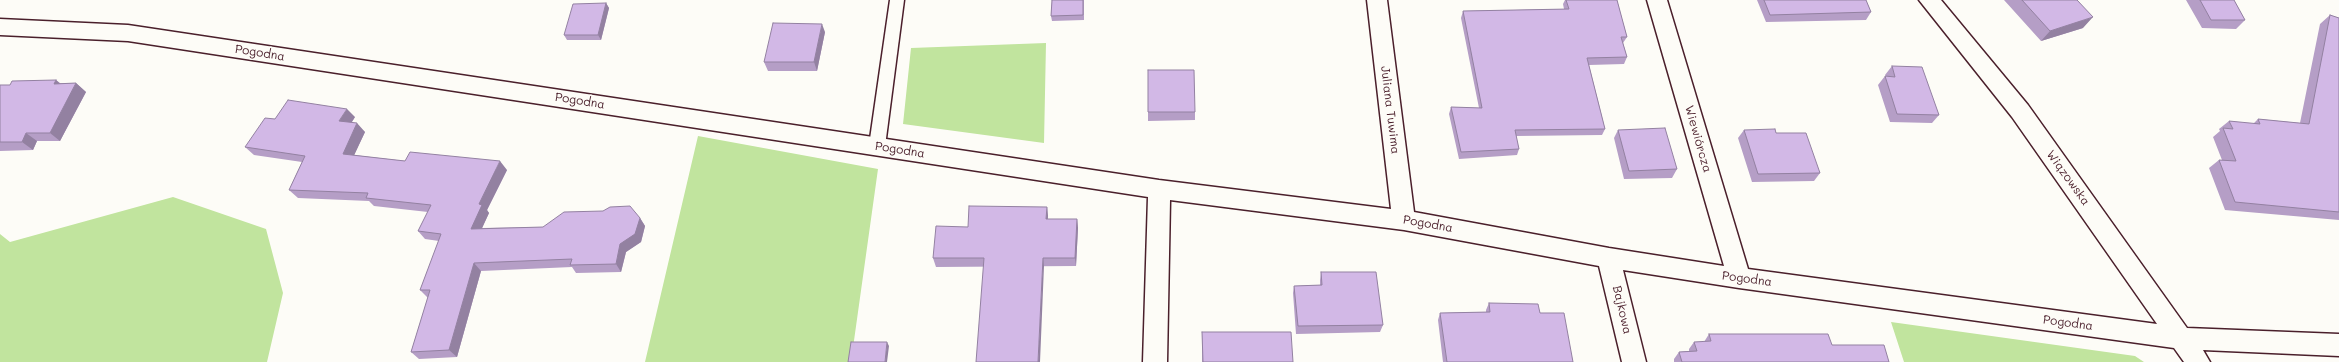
<!DOCTYPE html>
<html>
<head>
<meta charset="utf-8">
<style>
  body { margin:0 }
  canvas { display:block; background:#fdfcf7 }
</style>
</head>
<body>
<canvas width="2339" height="362"></canvas>
<script>
const c = document.querySelector('canvas').getContext('2d');
c.lineJoin = 'round';
function fill(path, color) {
  c.fillStyle = color;
  c.fill(path, 'evenodd');
}
function shape(rows) {
  const path = new Path2D();
  for (const r of rows) {
    path.moveTo(r[0], r[1]);
    for (let i = 2; i < r.length; i += 2) path.lineTo(r[i], r[i + 1]);
  }
  return path;
}
function strokePath(path, color, width, dash) {
  c.strokeStyle = color;
  c.lineWidth = width;
  c.lineCap = dash ? 'butt' : 'round';
  c.setLineDash(dash || []);
  c.stroke(path);
}
function write(font, color, halo, rows, align = 'center') {
  c.font = font + ' Mali,sans-serif';
  c.lineWidth = 3;
  c.setLineDash([]);
  c.textBaseline = 'middle';
  c.strokeStyle = halo;
  c.fillStyle = color;
  for (const [text, x, y, turn = 0] of rows) {
    c.save();
    c.translate(x, y);
    c.rotate((+turn || 0) * Math.PI / 180);
    c.textAlign = isNaN(turn) ? turn : align;
    if (halo) c.strokeText(text, 0, 0);
    c.fillText(text, 0, 0);
    c.restore();
  }
}
fill(shape([
  [1046,43,1044,143,903,124,911,48],
  [698,136,878,169,851,362,645,362],
  [173,197,266,229,283,293,267,362,0,362,0,234,10,242],
  [1891,322,2135,356,2144,362,1904,362]
]), '#c1e49e');
const lane = shape([
  [890,0,904,0,885,146,883,151,877,152,871,151,869,146,890,0]
]);
const street = shape([
  [1367,0,1387,0,1414,212,1609,248,1724,266,1647,0,1667,0,1748,269,2157,324,2012,117,1919,0,1941,0,2028,105,2187,328,2339,334,2339,356,2203,350,2210,362,2184,362,2174,348,1739,288,1623,270,1646,362,1622,362,1599,266,1404,230,1170,200,1167,362,1143,362,1148,197,128,41,0,35,0,19,128,25,1159,180,1391,209,1367,0]
]);
strokePath(lane, '#4a1f2b', 3);
strokePath(street, '#4a1f2b', 3);
fill(lane, '#fdfcf7');
fill(street, '#fdfcf7');
fill(shape([
  [1052,0,1084,0,1084,20,1052,21,1051,16],
  [1565,0,1617,0,1627,37,1623,43,1627,57,1624,64,1589,65,1605,129,1602,135,1516,136,1519,149,1517,155,1459,159,1449,114,1451,107,1479,108,1461,18,1463,11,1564,9,1563,4],
  [1757,0,1866,0,1871,12,1866,20,1766,22],
  [2004,0,2077,0,2083,28,2041,41],
  [2186,0,2234,0,2245,20,2236,29,2202,28],
  [606,3,609,8,601,40,567,40,564,35],
  [2330,15,2339,18,2339,220,2225,210,2209,168,2219,160,2222,160,2213,137,2220,131,2219,129,2229,121,2253,124,2258,119,2300,123,2320,24],
  [825,32,817,71,768,71,764,62],
  [1892,66,1939,115,1932,123,1890,122,1878,85,1885,76,1886,76,1885,75],
  [1148,70,1195,112,1195,120,1148,121],
  [56,80,60,83,76,83,86,92,60,141,37,141,33,150,0,151,0,85,10,85],
  [355,117,352,122,365,132,354,155,405,161,507,170,487,210,489,213,482,228,543,227,640,218,645,226,641,242,626,252,621,272,576,273,572,267,481,271,457,357,419,359,411,352,428,298,420,290,439,241,425,239,418,231,428,212,374,206,369,201,298,198,289,190,302,162,254,155,245,147],
  [1618,130,1677,169,1672,178,1624,179,1614,138],
  [1744,130,1776,133,1820,173,1814,181,1752,182,1738,138],
  [1047,207,1048,216,1048,219,1077,219,1078,228,1076,266,936,267,933,258],
  [1321,272,1383,325,1380,332,1296,334,1293,293,1294,286,1320,285,1320,280],
  [1489,303,1540,313,1573,362,1443,362,1438,320,1440,313,1486,312,1486,310],
  [1202,332,1293,362,1202,362],
  [1709,334,1832,345,1889,362,1674,362,1674,359,1679,352,1689,351,1689,349,1694,342,1704,342]
]), '#b59ec6');
fill(shape([
  [606,3,609,8,601,40,598,35],
  [2093,17,2083,28,2041,41,2050,31],
  [822,24,825,32,817,71,814,62],
  [56,80,66,89,54,84],
  [76,83,86,92,60,141,50,133],
  [347,109,355,117,347,129,339,121],
  [357,123,365,132,351,162,343,154],
  [26,133,37,141,33,150,22,142],
  [500,161,507,170,487,210,489,213,478,237,471,229,479,204],
  [1047,207,1048,216,1047,228,1046,219],
  [640,218,645,226,641,242,626,252,621,272,616,264,620,244],
  [1077,219,1078,228,1076,266,1075,258],
  [1043,258,1044,266,1040,362,1038,362],
  [474,263,481,271,457,357,449,350],
  [887,342,889,346,887,362,885,362]
]), '#9381a1');
const building = shape([
  [1052,0,1083,0,1083,15,1051,16,1052,0],
  [1566,0,1617,0,1627,37,1621,37,1627,57,1587,58,1605,129,1515,130,1519,149,1461,152,1451,107,1482,108,1463,11,1569,9,1566,0],
  [1764,0,1866,0,1871,12,1770,15,1764,0],
  [2022,0,2077,0,2093,17,2050,31,2022,0],
  [2200,0,2234,0,2245,20,2211,20,2200,0],
  [606,3,598,35,564,35,573,4,606,3],
  [2330,15,2339,18,2339,212,2235,202,2219,160,2236,161,2223,128,2233,129,2229,121,2260,124,2258,119,2309,124,2330,15],
  [773,23,822,24,814,62,764,62,773,23],
  [1892,66,1922,67,1939,115,1897,114,1885,76,1895,77,1892,66],
  [1148,70,1194,70,1195,112,1148,112,1148,70],
  [56,80,54,84,76,83,50,133,26,133,22,142,0,142,0,85,10,85,12,81,56,80],
  [288,100,347,109,339,121,357,123,343,154,405,161,410,152,500,161,479,204,482,205,471,229,543,227,564,212,603,211,610,207,630,206,640,218,635,234,620,244,616,264,570,265,572,259,474,263,449,350,411,352,430,290,420,290,441,234,418,231,431,205,366,198,368,193,289,190,305,156,245,147,265,118,275,119,288,100],
  [1665,128,1677,169,1629,171,1618,130,1665,128],
  [1775,129,1776,133,1806,133,1820,173,1758,174,1744,130,1775,129],
  [969,206,1047,207,1046,219,1077,219,1075,258,1043,258,1038,362,976,362,984,258,933,258,936,226,968,227,969,206],
  [1321,272,1376,272,1383,325,1298,326,1294,286,1322,285,1321,272],
  [1489,303,1538,304,1540,313,1564,313,1573,362,1447,362,1440,313,1490,312,1489,303],
  [1202,332,1291,332,1293,362,1203,362,1202,332],
  [1709,334,1828,334,1832,345,1884,345,1889,362,1682,362,1679,352,1697,351,1694,342,1711,341,1709,334],
  [851,342,887,342,885,362,848,362,851,342]
]);
fill(building, '#d2b8e6');
strokePath(building, '#9381a1', 1);
write('12px', '#4a1f2b', '#fdfcf7', [
  ["Pogodna",260,53,9],
  ["Pogodna",580,101,9],
  ["Juliana Tuwima",1390,110,83],
  ["Wiewiórcza",1698,139,74],
  ["Pogodna",900,150,9],
  ["Wiązowska",2068,178,54],
  ["Pogodna",1428,224,10],
  ["Pogodna",1747,279,8],
  ["Bajkowa",1622,310,77],
  ["Pogodna",2068,323,8]
]);
</script>
</body>
</html>
